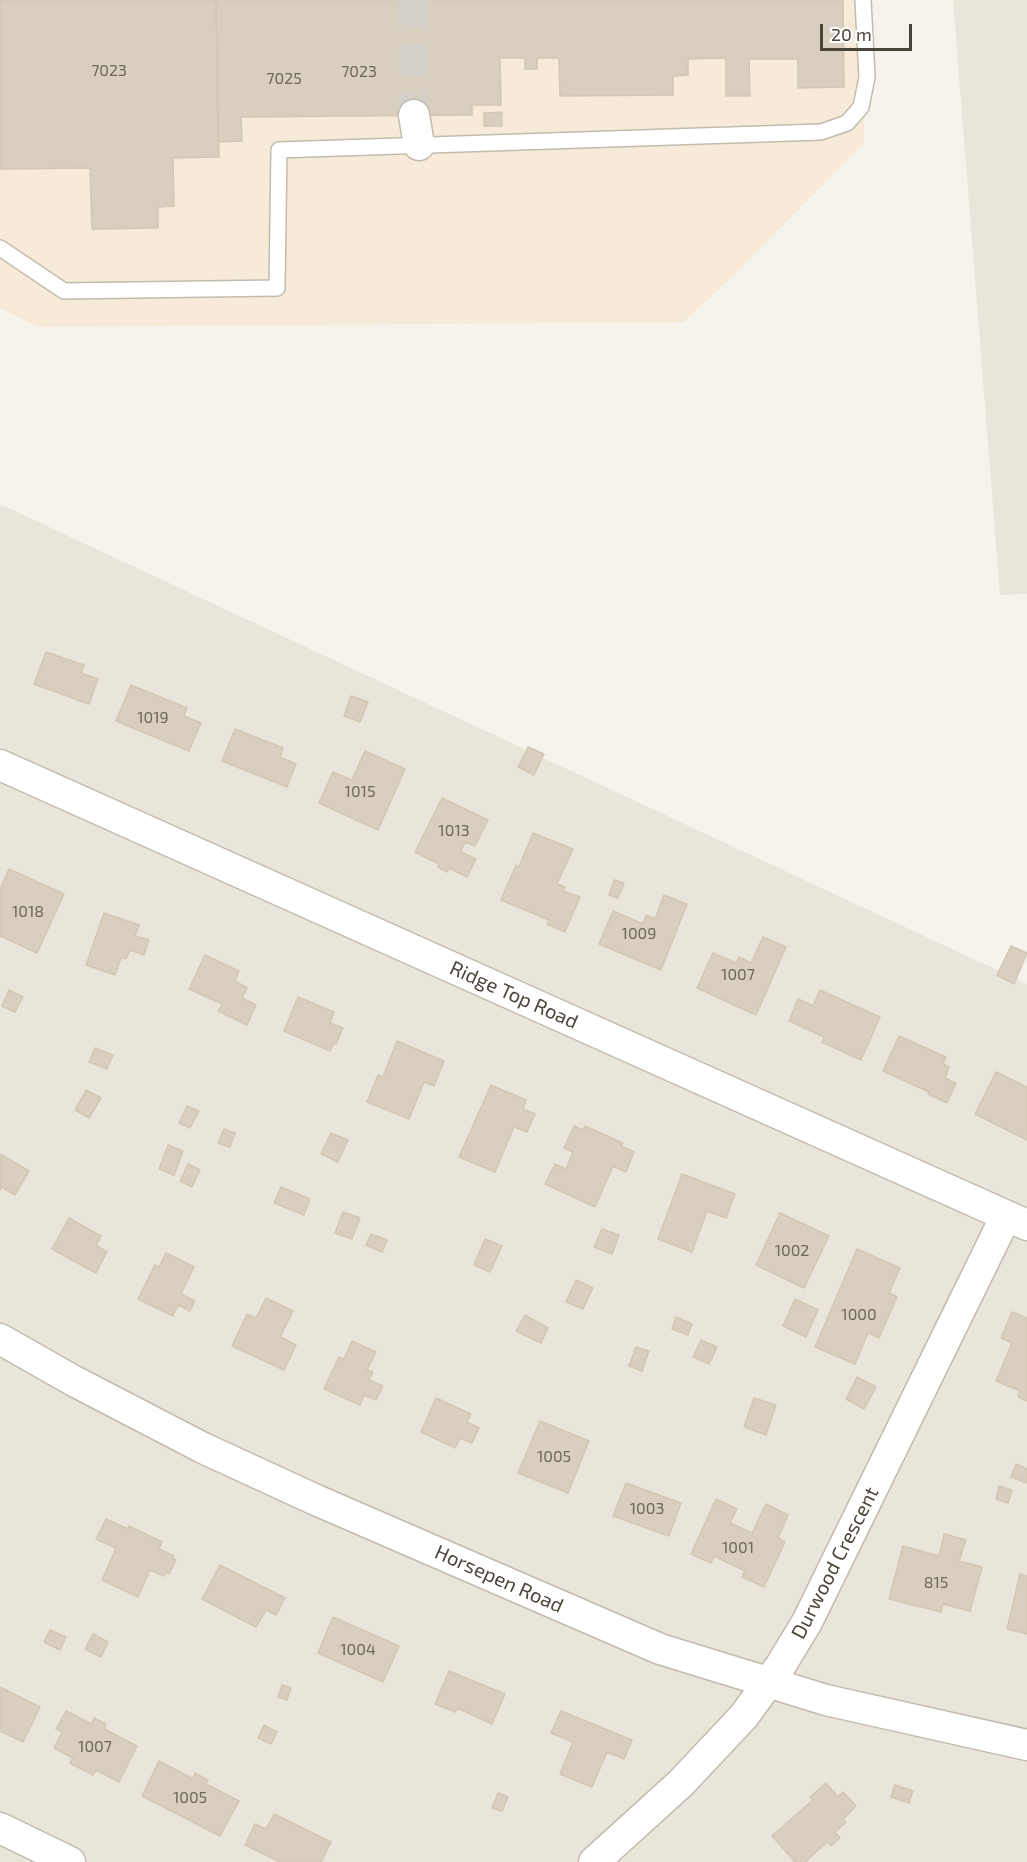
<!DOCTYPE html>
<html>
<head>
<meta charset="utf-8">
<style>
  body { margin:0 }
  #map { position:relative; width:1027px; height:1862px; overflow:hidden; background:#f6f3ec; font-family:"Exo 2",sans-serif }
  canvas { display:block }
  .scale { position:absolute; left:820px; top:24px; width:92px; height:27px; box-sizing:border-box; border:3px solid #4b4439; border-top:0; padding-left:8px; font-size:18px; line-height:21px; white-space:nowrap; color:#4b4439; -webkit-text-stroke:4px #fff; paint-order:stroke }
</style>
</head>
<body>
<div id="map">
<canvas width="1027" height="1862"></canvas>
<div class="scale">20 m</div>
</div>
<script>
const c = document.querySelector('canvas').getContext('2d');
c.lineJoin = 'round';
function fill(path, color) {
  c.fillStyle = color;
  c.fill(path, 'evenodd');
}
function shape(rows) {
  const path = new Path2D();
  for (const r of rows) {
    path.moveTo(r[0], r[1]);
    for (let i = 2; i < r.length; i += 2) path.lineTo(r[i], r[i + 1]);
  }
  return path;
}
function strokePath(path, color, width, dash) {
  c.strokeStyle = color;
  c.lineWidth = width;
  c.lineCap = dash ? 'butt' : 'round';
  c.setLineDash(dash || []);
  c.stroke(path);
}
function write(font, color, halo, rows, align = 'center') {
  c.font = font + ' "Exo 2",sans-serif';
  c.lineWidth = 6;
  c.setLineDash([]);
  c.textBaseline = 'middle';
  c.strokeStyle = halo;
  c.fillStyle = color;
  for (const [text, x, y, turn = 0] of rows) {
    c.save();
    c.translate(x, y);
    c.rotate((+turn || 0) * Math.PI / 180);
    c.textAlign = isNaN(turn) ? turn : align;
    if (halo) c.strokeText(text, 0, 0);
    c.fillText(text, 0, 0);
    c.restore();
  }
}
fill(shape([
  [953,0,1027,0,1027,594,1000,595],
  [0,504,1027,984,1027,1862,0,1862]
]), '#eae5da');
fill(shape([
  [0,0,863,0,864,143,733,276,684,322,38,327,0,308]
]), '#f7ead8');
const building = shape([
  [0,0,216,0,219,157,173,158,174,206,158,207,158,228,92,229,90,168,0,169,0,0],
  [216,0,843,0,844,87,798,88,798,59,749,59,750,96,726,96,726,58,688,59,688,75,673,76,673,95,560,96,559,58,537,58,537,69,525,69,525,58,500,58,501,105,472,105,472,115,241,117,242,141,218,142,216,0],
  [502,112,502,126,484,126,484,113,502,112],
  [46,652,84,665,81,673,98,679,89,704,34,684,46,652],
  [131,685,187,708,184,716,201,723,189,751,116,721,131,685],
  [351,696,368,702,360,722,344,716,351,696],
  [235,729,283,748,280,757,296,764,287,787,222,761,235,729],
  [528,747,544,754,534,775,518,767,528,747],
  [365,751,405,769,378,830,319,803,333,772,352,780,365,751],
  [442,798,488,820,475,846,465,842,461,852,476,859,467,877,449,868,447,872,438,867,439,864,415,852,442,798],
  [533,833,573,849,557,884,565,887,563,891,580,897,565,932,547,924,549,920,501,900,516,865,519,867,533,833],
  [9,869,64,894,37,953,0,936,0,889,9,869],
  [614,880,624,883,618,898,609,895,614,880],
  [664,895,687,904,661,970,599,944,613,911,643,924,646,915,655,919,664,895],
  [104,913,139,925,135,936,149,940,144,955,130,950,126,959,121,958,115,975,86,965,104,913],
  [763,937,786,947,756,1015,697,988,713,953,736,963,739,957,751,963,763,937],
  [1011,946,1027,953,1014,984,997,975,1011,946],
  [205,955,239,971,235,981,247,988,242,998,256,1005,247,1025,218,1011,222,1004,189,989,205,955],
  [9,990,23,997,15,1012,2,1006,9,990],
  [820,990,880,1017,861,1060,822,1042,824,1037,789,1021,798,999,813,1006,820,990],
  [298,997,334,1012,330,1023,343,1028,336,1044,334,1043,330,1051,284,1031,298,997],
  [899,1036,946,1057,943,1064,949,1067,945,1078,956,1083,947,1103,928,1094,929,1092,883,1071,899,1036],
  [397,1041,444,1061,434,1086,424,1082,409,1119,367,1102,378,1075,383,1077,397,1041],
  [95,1048,113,1055,107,1069,89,1062,95,1048],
  [996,1072,1027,1087,1027,1140,975,1114,996,1072],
  [491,1085,526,1100,523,1109,535,1114,527,1132,514,1127,495,1172,459,1157,491,1085],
  [86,1090,101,1098,89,1118,75,1110,86,1090],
  [187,1106,199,1111,190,1128,179,1123,187,1106],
  [574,1126,583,1130,585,1126,623,1143,621,1146,634,1152,626,1172,613,1166,595,1207,545,1184,555,1164,566,1169,573,1152,564,1148,574,1126],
  [224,1129,235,1133,230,1147,218,1143,224,1129],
  [331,1133,348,1140,338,1162,321,1154,331,1133],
  [168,1145,183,1151,174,1175,159,1169,168,1145],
  [0,1154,29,1171,15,1195,2,1187,0,1190,0,1154],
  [188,1164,200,1170,192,1187,180,1181,188,1164],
  [682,1174,735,1194,726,1218,707,1211,692,1252,658,1239,682,1174],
  [281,1187,310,1199,304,1215,274,1203,281,1187],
  [343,1212,360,1218,352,1239,335,1233,343,1212],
  [780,1213,829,1236,804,1288,756,1265,780,1213],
  [69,1218,101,1236,96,1245,107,1252,96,1273,52,1249,69,1218],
  [602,1229,619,1235,612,1254,594,1247,602,1229],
  [371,1234,387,1240,382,1252,366,1245,371,1234],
  [485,1239,502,1246,490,1272,474,1265,485,1239],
  [857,1249,900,1268,889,1293,897,1297,879,1338,868,1333,855,1364,815,1347,857,1249],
  [166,1253,194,1267,181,1294,195,1301,190,1311,178,1305,173,1316,138,1299,155,1265,159,1267,166,1253],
  [576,1280,593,1288,583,1309,566,1302,576,1280],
  [266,1298,293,1311,280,1337,296,1345,284,1370,232,1346,247,1314,256,1318,266,1298],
  [795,1299,818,1310,806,1337,783,1326,795,1299],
  [1012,1312,1027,1318,1027,1401,1018,1397,1020,1391,996,1381,1012,1343,1001,1338,1012,1312],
  [525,1315,548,1328,541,1343,516,1331,525,1315],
  [676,1317,692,1324,688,1335,672,1329,676,1317],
  [701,1340,717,1347,709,1364,693,1357,701,1340],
  [352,1341,376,1352,367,1370,373,1372,369,1380,383,1386,376,1400,364,1395,360,1405,324,1389,339,1357,344,1359,352,1341],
  [636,1347,649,1351,642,1371,629,1366,636,1347],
  [857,1377,876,1387,864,1409,846,1399,857,1377],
  [436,1398,471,1414,467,1422,479,1428,472,1443,460,1438,455,1448,421,1432,436,1398],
  [754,1398,776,1405,766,1435,744,1427,754,1398],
  [540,1421,589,1441,568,1493,518,1473,540,1421],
  [1016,1464,1027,1469,1027,1483,1011,1477,1016,1464],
  [626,1483,681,1503,669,1536,613,1516,626,1483],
  [999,1486,1012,1490,1008,1503,996,1499,999,1486],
  [716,1499,737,1509,730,1523,752,1533,766,1504,788,1515,778,1538,785,1542,764,1587,742,1577,745,1571,714,1556,711,1563,691,1554,716,1499],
  [106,1519,128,1529,129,1526,162,1542,159,1549,174,1556,172,1558,176,1560,169,1574,166,1572,164,1576,150,1570,138,1597,102,1580,116,1548,96,1539,106,1519],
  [944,1534,966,1540,959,1561,982,1567,970,1611,943,1604,941,1612,889,1599,903,1546,939,1556,944,1534],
  [220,1565,285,1598,276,1615,266,1610,256,1627,202,1599,220,1565],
  [1020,1574,1027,1576,1027,1634,1007,1629,1020,1574],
  [333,1617,399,1646,383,1682,318,1653,333,1617],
  [50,1630,66,1637,60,1650,44,1642,50,1630],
  [93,1634,108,1642,101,1657,85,1649,93,1634],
  [449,1671,505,1694,492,1724,457,1708,455,1712,435,1704,449,1671],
  [282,1685,291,1688,287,1700,278,1697,282,1685],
  [0,1687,40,1707,23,1742,0,1731,0,1687],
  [66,1711,91,1724,94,1718,106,1724,104,1729,137,1746,119,1782,96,1770,93,1775,70,1763,73,1758,54,1748,62,1732,56,1729,66,1711],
  [561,1711,632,1740,624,1759,607,1752,592,1787,560,1774,573,1742,551,1733,561,1711],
  [264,1725,277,1732,271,1744,258,1738,264,1725],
  [159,1761,193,1779,195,1773,208,1780,206,1784,239,1801,220,1836,142,1796,159,1761],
  [826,1783,838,1797,843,1792,856,1806,843,1819,846,1822,835,1832,840,1838,831,1846,827,1842,805,1862,795,1862,772,1836,813,1800,810,1797,826,1783],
  [895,1785,913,1791,909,1803,891,1797,895,1785],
  [498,1793,508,1797,502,1811,492,1808,498,1793],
  [274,1814,331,1842,321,1862,280,1862,245,1845,255,1824,266,1829,274,1814]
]);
fill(building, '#d8cfc1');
strokePath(building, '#d3c7b4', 1.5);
strokePath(shape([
  [413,0,414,115]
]), '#d4d0c8', 30, [30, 15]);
const lane = shape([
  [0,248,64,291,277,288,279,150,821,132,847,123,861,107,867,77,863,0]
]);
const street = shape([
  [414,115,419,145],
  [0,765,1027,1225],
  [0,1339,74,1381,203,1448,316,1500,660,1649,826,1700,1027,1745],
  [0,1828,70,1862],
  [594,1862,681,1783,744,1716,781,1665,807,1622,1006,1216]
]);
strokePath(lane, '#c2bbae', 18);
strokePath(street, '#c2bbae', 33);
strokePath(lane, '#fff', 15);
strokePath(street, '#fff', 30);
write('16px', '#6e675b', null, [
  ["7023",109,71],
  ["7023",359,72],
  ["7025",284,79],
  ["1019",153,718],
  ["1015",360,792],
  ["1013",454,831],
  ["1018",28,912],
  ["1009",639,934],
  ["1007",738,975],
  ["1002",792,1251],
  ["1000",859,1315],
  ["1005",554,1457],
  ["1003",647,1509],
  ["1001",738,1548],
  ["815",936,1583],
  ["1004",358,1650],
  ["1007",95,1747],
  ["1005",190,1798]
]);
write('20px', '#4b4439', '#fff', [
  ["Ridge Top Road",514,995,24],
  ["Durwood Crescent",835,1563,-63],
  ["Horsepen Road",499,1579,24]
]);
</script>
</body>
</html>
